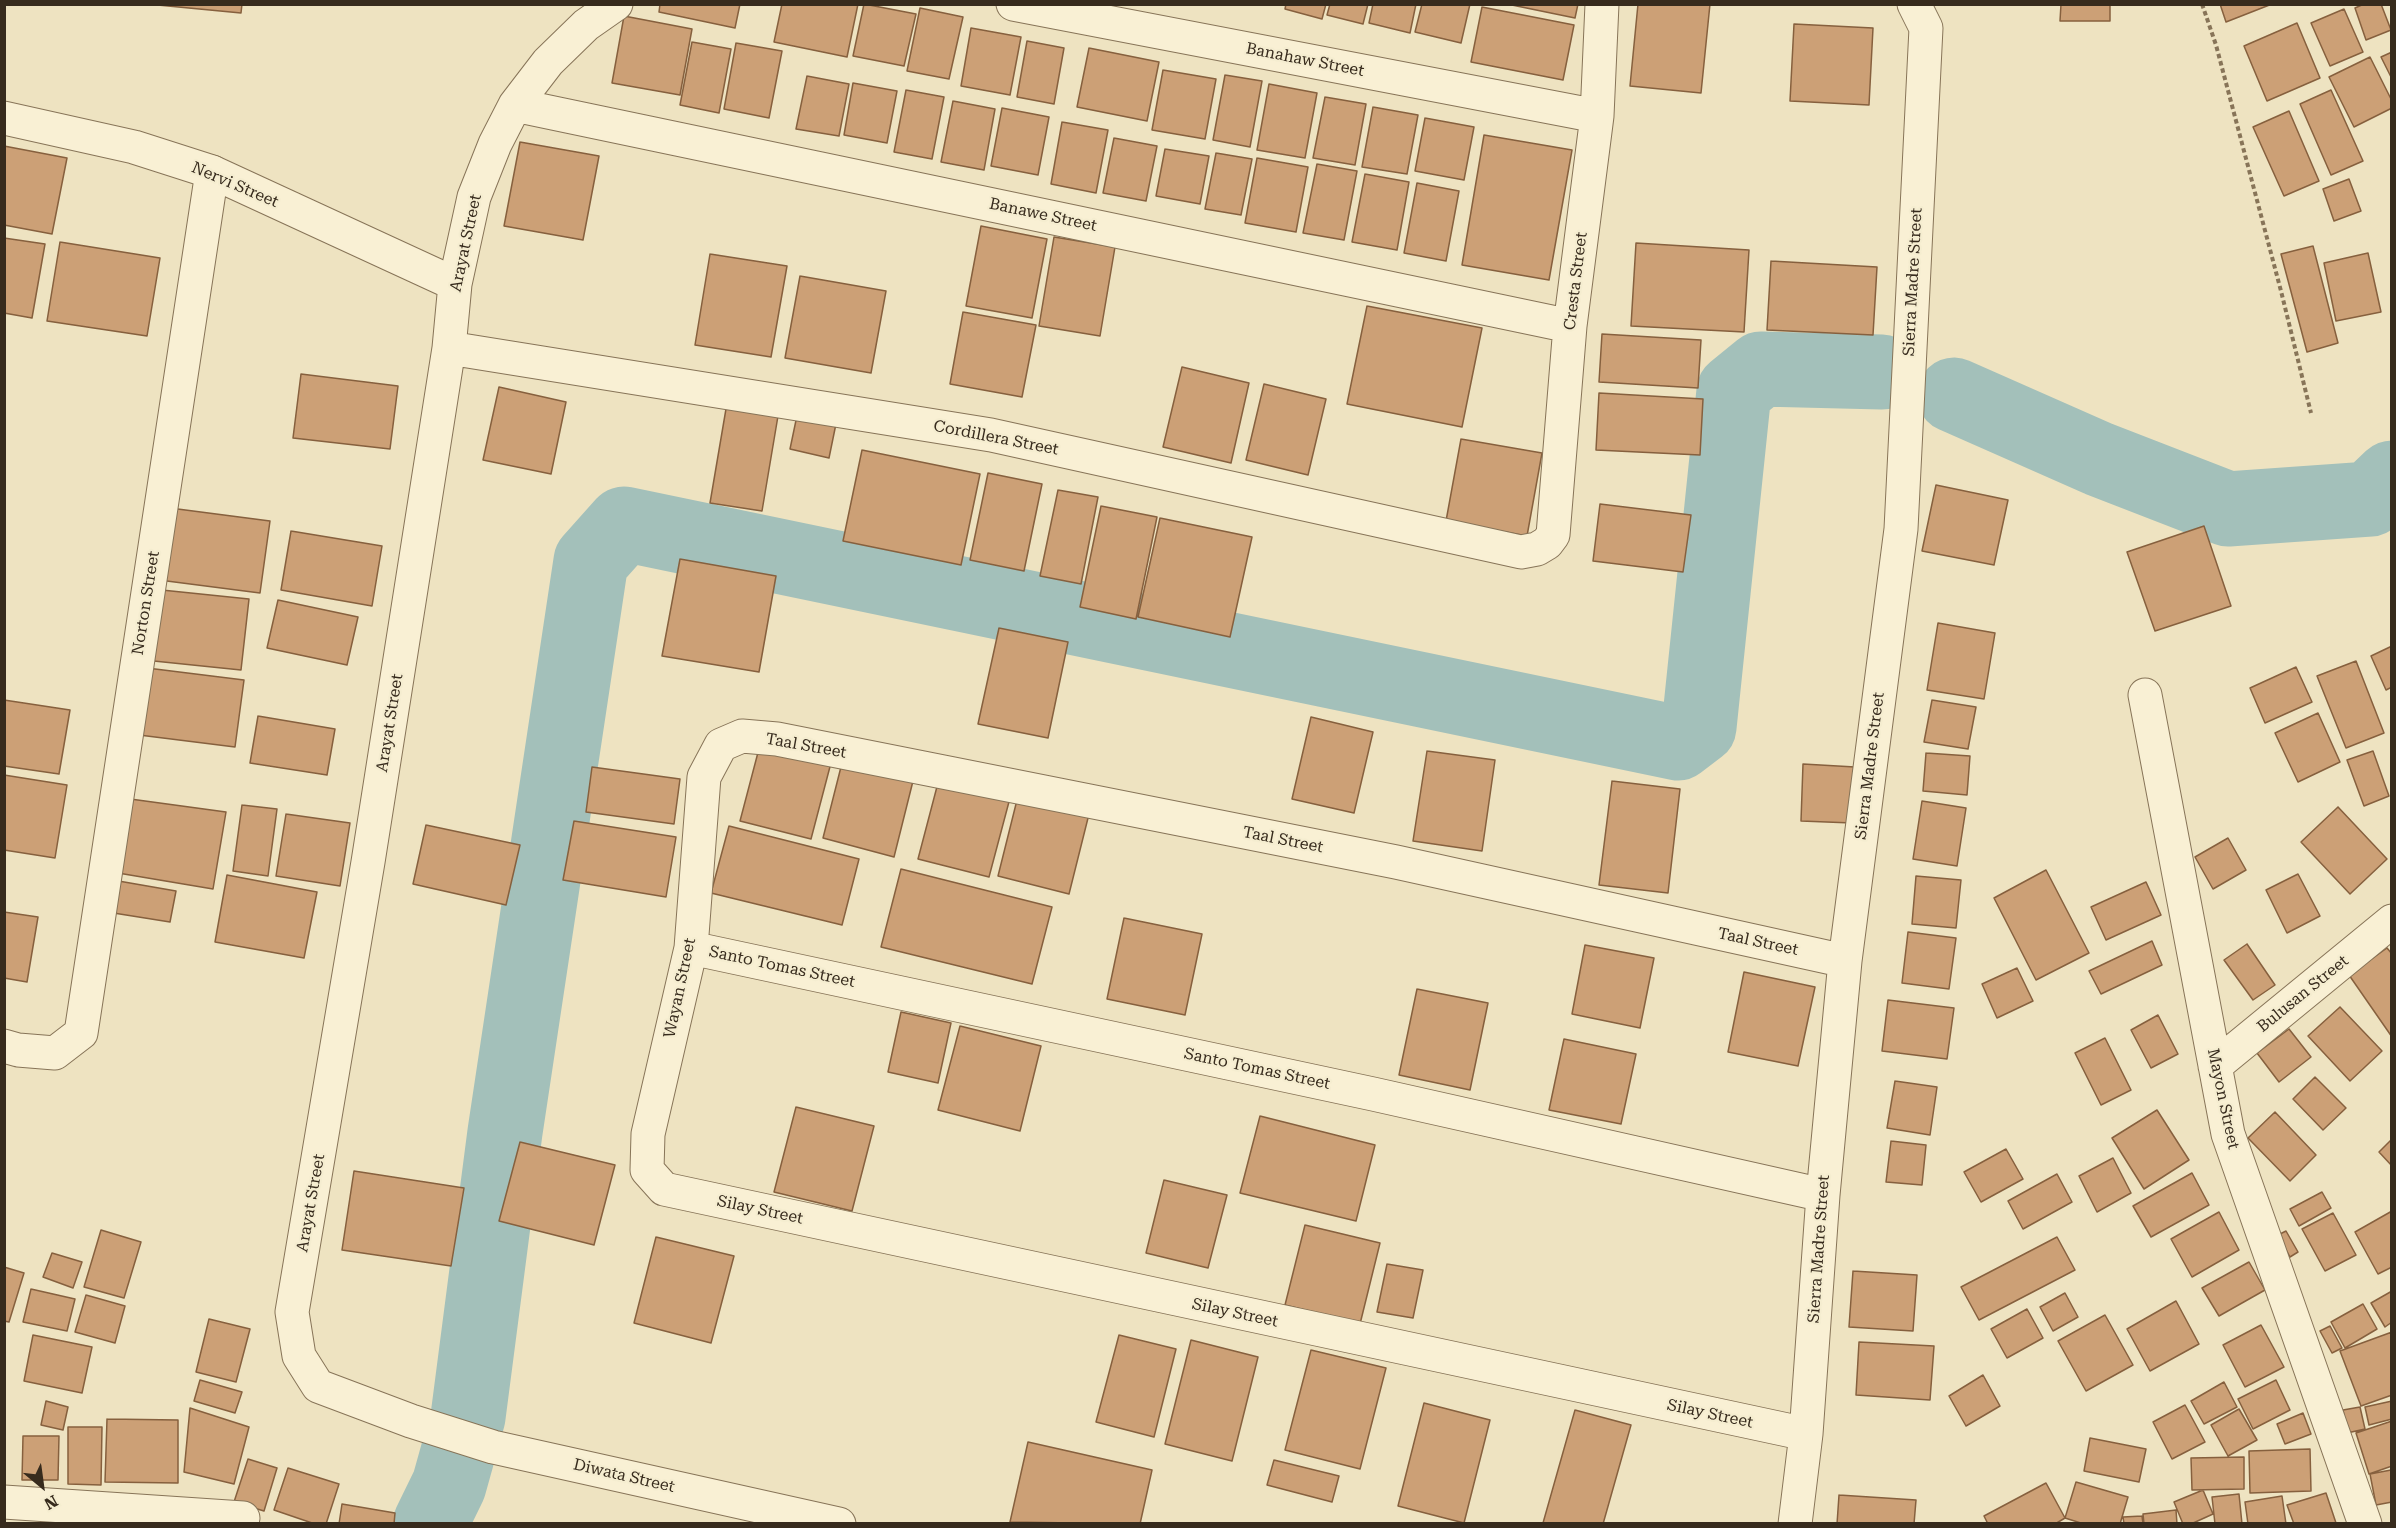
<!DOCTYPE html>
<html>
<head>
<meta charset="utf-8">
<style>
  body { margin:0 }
  #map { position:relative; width:2396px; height:1528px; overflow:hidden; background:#eee3c1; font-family:"Roboto Serif",serif }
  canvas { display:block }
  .frame { position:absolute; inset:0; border:6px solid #372b1d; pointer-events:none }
  .north { position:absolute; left:12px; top:1456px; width:60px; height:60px; -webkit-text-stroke:4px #f5edd0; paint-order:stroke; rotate:151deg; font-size:16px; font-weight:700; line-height:24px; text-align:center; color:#372b1d }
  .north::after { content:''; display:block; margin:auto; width:21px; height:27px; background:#372b1d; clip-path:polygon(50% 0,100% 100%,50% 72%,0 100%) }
</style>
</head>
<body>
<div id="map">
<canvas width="2396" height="1528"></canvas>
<div class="frame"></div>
<div class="north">N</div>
</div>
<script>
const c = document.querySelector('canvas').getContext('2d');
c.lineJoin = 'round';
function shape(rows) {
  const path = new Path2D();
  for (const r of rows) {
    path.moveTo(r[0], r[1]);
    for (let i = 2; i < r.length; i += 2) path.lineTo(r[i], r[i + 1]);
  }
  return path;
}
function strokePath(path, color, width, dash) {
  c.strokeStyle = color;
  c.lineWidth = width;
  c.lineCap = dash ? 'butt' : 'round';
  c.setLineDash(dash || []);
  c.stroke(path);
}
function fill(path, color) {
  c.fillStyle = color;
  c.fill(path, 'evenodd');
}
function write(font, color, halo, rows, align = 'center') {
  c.font = font + ' "Roboto Serif",serif';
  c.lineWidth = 4.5;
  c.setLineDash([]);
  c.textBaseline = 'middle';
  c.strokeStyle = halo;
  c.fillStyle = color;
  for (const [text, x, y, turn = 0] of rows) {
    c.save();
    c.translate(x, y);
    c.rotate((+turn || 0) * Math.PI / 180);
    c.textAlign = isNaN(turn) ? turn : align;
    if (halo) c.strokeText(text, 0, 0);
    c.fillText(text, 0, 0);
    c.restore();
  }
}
strokePath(shape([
  [1954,395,2099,459,2228,509,2370,499,2392,478],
  [430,1524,449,1485,468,1417,505,1132,591,561,624,524,1678,743,1699,727,1734,391,1761,369,1882,372]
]), '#a3c0ba', 75);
const building = shape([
  [147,4,242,4,241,13,147,4],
  [660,4,740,4,735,28,659,12,660,4],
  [782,4,858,4,847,57,774,42,782,4],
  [864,4,916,14,904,66,853,56,864,4],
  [1286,4,1326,4,1322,19,1285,9,1286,4],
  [1330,4,1368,4,1363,24,1327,15,1330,4],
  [1373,4,1416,4,1410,33,1369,23,1373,4],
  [1422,4,1470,4,1461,43,1415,32,1422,4],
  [1507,4,1578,4,1575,18,1507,4],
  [1638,4,1710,4,1701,93,1630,86,1638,4],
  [2061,4,2110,4,2110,21,2060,21,2061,4],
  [2220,4,2272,4,2226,22,2220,4],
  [2364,4,2381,4,2391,30,2366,40,2355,8,2364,4],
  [1482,7,1574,25,1563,80,1471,62,1482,7],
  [920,8,963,17,949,79,907,71,920,8],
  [2344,9,2363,52,2330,66,2311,23,2344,9],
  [624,16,692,29,680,95,612,83,624,16],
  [2297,23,2320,78,2267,101,2244,46,2297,23],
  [1794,24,1873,28,1869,105,1790,101,1794,24],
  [971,28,1021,37,1010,95,961,86,971,28],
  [1027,41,1064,48,1054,104,1017,97,1027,41],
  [692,42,731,49,719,113,680,105,692,42],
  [736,43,782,51,769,118,724,109,736,43],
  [1089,48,1159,62,1147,121,1077,107,1089,48],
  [2392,52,2392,79,2381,57,2392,52],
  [2370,57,2392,101,2392,108,2354,127,2329,77,2370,57],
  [1163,70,1216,79,1205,139,1152,130,1163,70],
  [1225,75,1262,81,1250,147,1213,140,1225,75],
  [807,76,849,84,839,136,796,129,807,76],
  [853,83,897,91,887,143,844,135,853,83],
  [1269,84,1317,93,1305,158,1257,150,1269,84],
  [906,90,944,97,932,159,894,152,906,90],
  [2331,90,2363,161,2331,175,2300,104,2331,90],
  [1325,97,1366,104,1355,165,1313,158,1325,97],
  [953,101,995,109,984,170,941,162,953,101],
  [1373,107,1418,115,1407,174,1362,167,1373,107],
  [1002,108,1049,117,1038,175,991,166,1002,108],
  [2289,111,2319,181,2284,196,2253,127,2289,111],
  [1425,118,1474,127,1464,180,1415,171,1425,118],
  [1062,122,1108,130,1096,193,1051,184,1062,122],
  [1484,135,1572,150,1549,280,1462,265,1484,135],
  [1114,138,1157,146,1146,201,1103,193,1114,138],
  [520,142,599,156,583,240,504,226,520,142],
  [4,146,67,158,52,234,4,225,4,146],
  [1165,149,1209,156,1200,204,1156,196,1165,149],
  [1216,153,1252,159,1241,215,1205,209,1216,153],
  [1257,158,1308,167,1296,232,1245,223,1257,158],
  [1317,164,1357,171,1344,240,1303,233,1317,164],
  [1365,174,1409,182,1397,250,1352,242,1365,174],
  [2349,179,2361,211,2334,221,2323,189,2349,179],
  [1417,183,1459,191,1446,261,1404,253,1417,183],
  [981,226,1047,239,1032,318,966,306,981,226],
  [1054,237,1115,247,1100,336,1039,326,1054,237],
  [4,238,45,244,32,318,4,313,4,238],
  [60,242,160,258,147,336,47,321,60,242],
  [1636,243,1749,250,1744,332,1631,326,1636,243],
  [2313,246,2338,343,2307,352,2281,254,2313,246],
  [2368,253,2381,312,2336,321,2324,263,2368,253],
  [710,254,787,266,771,357,695,345,710,254],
  [1771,261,1877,267,1873,335,1767,330,1771,261],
  [800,276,886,291,871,373,785,358,800,276],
  [1367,306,1482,328,1462,427,1347,404,1367,306],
  [963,312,1036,325,1022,397,950,384,963,312],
  [1602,334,1701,340,1698,388,1599,382,1602,334],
  [1182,367,1249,383,1231,463,1163,447,1182,367],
  [301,374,398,386,390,449,293,438,301,374],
  [1264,384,1326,399,1308,475,1246,460,1264,384],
  [499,387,566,402,551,474,483,460,499,387],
  [1599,393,1703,399,1700,455,1596,450,1599,393],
  [727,403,779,410,762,511,710,503,727,403],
  [799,406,838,414,829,458,790,449,799,406],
  [1461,439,1542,453,1527,536,1446,521,1461,439],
  [862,450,980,474,961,565,843,541,862,450],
  [988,473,1042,484,1024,571,970,560,988,473],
  [1936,485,2008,500,1994,565,1922,551,1936,485],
  [1058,490,1098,497,1081,584,1040,576,1058,490],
  [1600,504,1691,515,1683,572,1593,561,1600,504],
  [1101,506,1157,517,1136,619,1080,607,1101,506],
  [170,508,270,521,260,593,159,580,170,508],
  [1160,518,1252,537,1230,637,1138,617,1160,518],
  [2204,526,2231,606,2155,631,2127,552,2204,526],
  [291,531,382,546,372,606,281,590,291,531],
  [680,559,776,576,759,672,662,656,680,559],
  [152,589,249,599,241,670,144,660,152,589],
  [278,600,358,617,347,665,267,648,278,600],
  [1938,623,1995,633,1984,699,1927,690,1938,623],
  [999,628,1068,642,1048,738,978,724,999,628],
  [2392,646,2392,687,2386,690,2371,656,2392,646],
  [2356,661,2384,733,2346,748,2317,676,2356,661],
  [139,667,244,680,235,747,131,734,139,667],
  [2296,667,2312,702,2265,723,2250,688,2296,667],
  [4,700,70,710,59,774,4,766,4,700],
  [1932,700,1976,707,1968,749,1924,742,1932,700],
  [2318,713,2340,762,2298,782,2275,733,2318,713],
  [258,716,335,729,327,775,250,763,258,716],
  [1311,717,1373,732,1354,813,1292,799,1311,717],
  [761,741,832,759,811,839,740,821,761,741],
  [1427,751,1495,760,1482,851,1413,841,1427,751],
  [2373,751,2389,796,2364,806,2347,760,2373,751],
  [1926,753,1970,756,1967,795,1923,791,1926,753],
  [843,759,914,777,894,857,823,838,843,759],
  [1803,764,1855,767,1852,823,1801,821,1803,764],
  [592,767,680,779,674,824,586,812,592,767],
  [4,775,67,785,55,858,4,850,4,775],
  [939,779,1010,798,989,877,918,859,939,779],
  [1612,781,1680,789,1668,893,1599,885,1612,781],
  [1018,796,1089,814,1069,894,998,876,1018,796],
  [123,798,226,812,213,889,112,872,123,798],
  [1922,801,1966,808,1957,866,1913,859,1922,801],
  [242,805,277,809,268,876,233,871,242,805],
  [2338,807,2387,859,2350,894,2301,842,2338,807],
  [286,814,350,823,340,886,276,876,286,814],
  [574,821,676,837,666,897,563,880,574,821],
  [426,825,520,845,506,905,413,884,426,825],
  [729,826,859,859,842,925,711,893,729,826],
  [2228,838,2246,870,2213,889,2195,857,2228,838],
  [901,869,1052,907,1032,984,881,947,901,869],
  [2046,870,2089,953,2036,980,1994,898,2046,870],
  [2298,874,2320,916,2287,933,2266,890,2298,874],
  [227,875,317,892,304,958,215,942,227,875],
  [1916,876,1961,880,1956,928,1912,924,1916,876],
  [107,879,176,891,170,922,101,911,107,879],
  [2146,882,2161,915,2106,940,2091,907,2146,882],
  [4,912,38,917,27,982,4,978,4,912],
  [1124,918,1202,934,1185,1015,1107,999,1124,918],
  [1908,932,1956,938,1949,989,1902,983,1908,932],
  [2152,941,2162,965,2101,994,2089,971,2152,941],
  [2247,944,2275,985,2253,1000,2224,960,2247,944],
  [1585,945,1654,958,1640,1028,1572,1014,1585,945],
  [2387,948,2392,954,2392,1037,2349,975,2387,948],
  [2017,968,2033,1001,1997,1018,1982,984,2017,968],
  [1744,972,1815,987,1798,1066,1728,1052,1744,972],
  [1417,989,1488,1003,1470,1090,1399,1075,1417,989],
  [1888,1000,1954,1008,1947,1059,1882,1051,1888,1000],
  [2340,1007,2382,1051,2350,1081,2308,1036,2340,1007],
  [901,1012,951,1023,938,1083,888,1072,901,1012],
  [2158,1015,2178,1054,2151,1068,2131,1030,2158,1015],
  [960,1026,1041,1046,1020,1131,938,1110,960,1026],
  [2289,1029,2311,1057,2279,1082,2257,1053,2289,1029],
  [2105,1038,2131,1090,2101,1105,2075,1053,2105,1038],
  [1564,1039,1636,1054,1621,1124,1549,1110,1564,1039],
  [2315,1077,2346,1108,2323,1130,2293,1099,2315,1077],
  [1895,1081,1937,1087,1930,1135,1887,1128,1895,1081],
  [796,1107,874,1126,852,1211,774,1192,796,1107],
  [2157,1110,2189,1160,2144,1189,2112,1138,2157,1110],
  [2275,1112,2316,1155,2290,1181,2248,1138,2275,1112],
  [1260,1116,1375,1145,1356,1221,1240,1193,1260,1116],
  [2392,1139,2392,1166,2379,1152,2392,1139],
  [1891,1141,1926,1145,1922,1185,1886,1182,1891,1141],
  [520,1142,615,1165,594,1245,499,1221,520,1142],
  [2006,1149,2023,1179,1981,1202,1964,1172,2006,1149],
  [2113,1158,2131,1193,2097,1212,2079,1176,2113,1158],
  [354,1171,464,1188,451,1266,342,1250,354,1171],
  [2192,1173,2209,1205,2151,1237,2133,1206,2192,1173],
  [2057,1174,2072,1202,2023,1229,2008,1201,2057,1174],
  [1164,1180,1227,1195,1208,1268,1146,1253,1164,1180],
  [2322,1192,2331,1208,2299,1226,2290,1209,2322,1192],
  [2392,1211,2392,1267,2378,1274,2355,1232,2392,1211],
  [2219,1212,2239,1250,2192,1277,2171,1239,2219,1212],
  [2333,1213,2356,1255,2325,1271,2302,1229,2333,1213],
  [1305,1225,1380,1243,1360,1324,1285,1305,1305,1225],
  [101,1230,141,1242,124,1298,84,1287,101,1230],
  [2286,1231,2298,1252,2290,1257,2278,1235,2286,1231],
  [656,1237,734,1256,711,1343,634,1323,656,1237],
  [2057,1237,2075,1270,1979,1320,1961,1287,2057,1237],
  [52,1253,82,1262,73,1288,43,1277,52,1253],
  [2249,1262,2265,1290,2219,1316,2202,1288,2249,1262],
  [1387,1264,1423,1270,1413,1318,1377,1312,1387,1264],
  [4,1267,24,1273,9,1322,4,1321,4,1267],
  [1853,1271,1917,1275,1913,1331,1849,1327,1853,1271],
  [31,1289,75,1299,67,1331,23,1322,31,1289],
  [2392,1291,2392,1322,2385,1327,2371,1303,2392,1291],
  [2065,1293,2078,1317,2053,1331,2040,1307,2065,1293],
  [86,1295,125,1306,115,1343,75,1332,86,1295],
  [2176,1301,2199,1344,2150,1371,2127,1329,2176,1301],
  [2363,1304,2377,1329,2345,1348,2331,1322,2363,1304],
  [2027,1309,2043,1338,2007,1358,1991,1329,2027,1309],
  [2105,1315,2133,1365,2086,1391,2058,1341,2105,1315],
  [209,1319,250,1329,236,1382,196,1372,209,1319],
  [2261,1325,2284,1367,2245,1387,2223,1345,2261,1325],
  [2330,1326,2342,1348,2332,1353,2320,1331,2330,1326],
  [2392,1332,2392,1395,2361,1406,2340,1351,2392,1332],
  [33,1335,92,1347,82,1393,24,1381,33,1335],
  [1119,1335,1176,1349,1154,1437,1096,1422,1119,1335],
  [1191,1340,1258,1357,1232,1461,1165,1444,1191,1340],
  [1859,1342,1934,1346,1930,1400,1856,1395,1859,1342],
  [1311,1350,1386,1368,1360,1469,1285,1450,1311,1350],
  [1983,1375,2000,1406,1966,1426,1949,1396,1983,1375],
  [200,1380,242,1392,235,1413,194,1401,200,1380],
  [2276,1380,2290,1410,2253,1429,2238,1399,2276,1380],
  [2224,1382,2237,1407,2204,1424,2191,1401,2224,1382],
  [46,1401,68,1407,63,1430,41,1425,46,1401],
  [2392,1401,2392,1419,2369,1425,2365,1407,2392,1401],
  [1424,1403,1490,1420,1464,1523,1398,1506,1424,1403],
  [2185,1405,2205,1442,2172,1459,2153,1422,2185,1405],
  [2360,1407,2365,1429,2347,1433,2343,1410,2360,1407],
  [190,1408,249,1427,234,1484,184,1472,190,1408],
  [2239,1409,2257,1440,2228,1456,2211,1425,2239,1409],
  [1575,1410,1631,1425,1603,1524,1543,1523,1575,1410],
  [2303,1413,2311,1434,2285,1444,2277,1424,2303,1413],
  [107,1419,178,1420,178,1483,105,1482,107,1419],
  [2392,1421,2392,1466,2369,1474,2356,1433,2392,1421],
  [68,1427,102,1427,101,1485,68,1484,68,1427],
  [23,1436,59,1436,58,1480,22,1480,23,1436],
  [2090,1438,2146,1449,2139,1482,2084,1471,2090,1438],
  [1028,1442,1152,1470,1140,1524,1010,1522,1028,1442],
  [2310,1449,2311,1491,2250,1493,2249,1451,2310,1449],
  [2244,1457,2244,1489,2192,1490,2191,1458,2244,1457],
  [248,1459,277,1468,264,1511,234,1502,248,1459],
  [1274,1460,1339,1476,1332,1502,1267,1485,1274,1460],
  [288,1468,339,1484,326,1524,315,1524,274,1510,288,1468],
  [2391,1470,2392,1502,2376,1505,2370,1474,2391,1470],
  [2076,1482,2128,1497,2120,1524,2084,1524,2065,1518,2076,1482],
  [2046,1483,2065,1518,2055,1524,1988,1524,1984,1516,2046,1483],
  [2203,1490,2213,1514,2191,1524,2183,1524,2174,1502,2203,1490],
  [2326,1493,2336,1523,2294,1524,2287,1505,2326,1493],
  [2239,1494,2242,1524,2215,1524,2212,1497,2239,1494],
  [1839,1495,1916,1500,1914,1524,1837,1524,1839,1495],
  [2282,1496,2286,1524,2248,1524,2245,1502,2282,1496],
  [342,1504,395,1513,394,1524,339,1524,342,1504],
  [2176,1510,2177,1524,2144,1524,2143,1514,2176,1510],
  [2142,1516,2143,1524,2124,1524,2123,1517,2142,1516]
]);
fill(building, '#cca076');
strokePath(building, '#86603e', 1.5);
const minor = shape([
  [616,4,586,25,548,62,515,105,495,144,474,197,455,284,449,348,368,862,292,1312,299,1356,318,1386,411,1421,493,1447,839,1524],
  [1013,4,1597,116],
  [515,105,1570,326],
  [212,172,455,284],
  [449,348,991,435,1521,552,1537,549,1547,543,1553,535,1570,326,1597,116,1602,4],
  [2145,695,2228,1134,2365,1524],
  [691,948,1373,1094,1823,1195],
  [2215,1066,2392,921],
  [1806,1434,664,1189,647,1170,648,1134,691,948,704,777,721,745,742,736,777,739,1396,862,1845,961],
  [4,1502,243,1518],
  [1795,1524,1806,1434,1823,1195,1845,961,1901,529,1926,28,1914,4]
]);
const tertiary = shape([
  [4,118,134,147,212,172,81,1033,55,1053,18,1050,4,1046]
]);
strokePath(minor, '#877458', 35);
strokePath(tertiary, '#877458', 35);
strokePath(shape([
  [2202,4,2216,45,2281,291,2311,413]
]), '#877458', 4, [4.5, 3]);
strokePath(minor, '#f9f0d4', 33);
strokePath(tertiary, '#f9f0d4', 33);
write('16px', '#372b1d', '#f5edd0', [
  ["Banahaw Street",1305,60,11],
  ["Nervi Street",235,185,23],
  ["Banawe Street",1043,215,12],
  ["Arayat Street",466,243,-78],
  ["Cresta Street",1576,281,-83],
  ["Sierra Madre Street",1913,282,-87],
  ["Cordillera Street",996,438,11],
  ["Norton Street",146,603,-81],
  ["Arayat Street",390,723,-81],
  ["Taal Street",806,746,10],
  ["Sierra Madre Street",1870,766,-83],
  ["Taal Street",1283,840,11],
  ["Taal Street",1758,942,12],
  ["Santo Tomas Street",782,967,12],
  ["Wayan Street",680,988,-78],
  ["Bulusan Street",2303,994,-39],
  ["Santo Tomas Street",1257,1069,12],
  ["Mayon Street",2223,1099,78],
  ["Arayat Street",311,1203,-80],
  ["Silay Street",760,1210,12],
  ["Sierra Madre Street",1819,1249,-86],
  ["Silay Street",1235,1313,12],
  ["Silay Street",1710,1414,12],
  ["Diwata Street",624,1476,13]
]);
</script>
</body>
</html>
